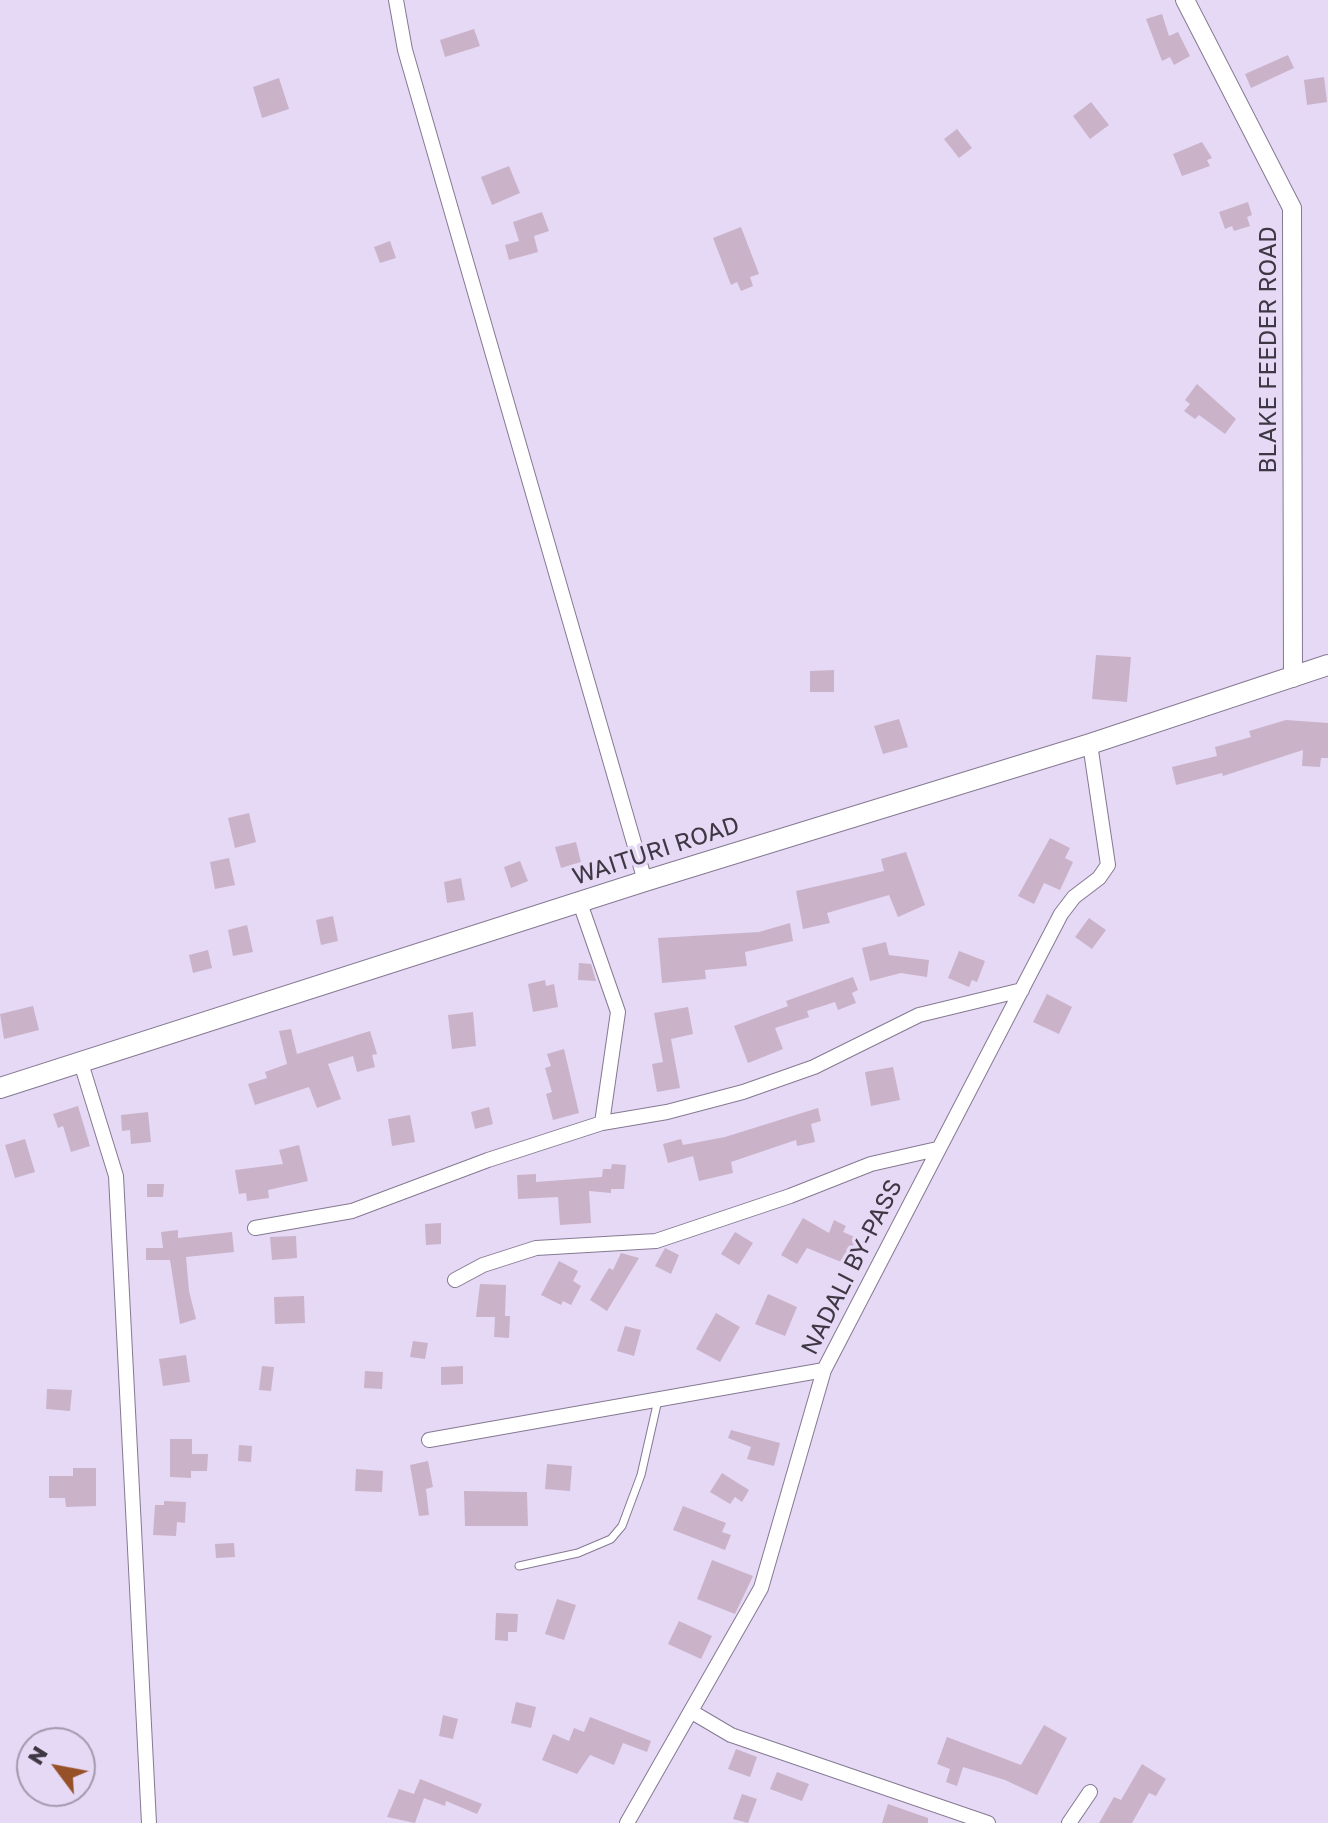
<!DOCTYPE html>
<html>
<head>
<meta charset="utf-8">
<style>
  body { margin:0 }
  #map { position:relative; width:1328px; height:1823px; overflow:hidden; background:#e6d9f5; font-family:"Golos Text",sans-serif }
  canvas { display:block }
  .north { position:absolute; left:16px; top:1727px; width:80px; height:80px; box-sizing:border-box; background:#e6d9f5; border:2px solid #a399ae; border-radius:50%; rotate:302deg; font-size:22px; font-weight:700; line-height:32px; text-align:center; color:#3e3844 }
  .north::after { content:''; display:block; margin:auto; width:28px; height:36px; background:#975128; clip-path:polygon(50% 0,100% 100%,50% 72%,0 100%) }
</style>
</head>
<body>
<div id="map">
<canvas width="1328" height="1823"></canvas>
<div class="north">N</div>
</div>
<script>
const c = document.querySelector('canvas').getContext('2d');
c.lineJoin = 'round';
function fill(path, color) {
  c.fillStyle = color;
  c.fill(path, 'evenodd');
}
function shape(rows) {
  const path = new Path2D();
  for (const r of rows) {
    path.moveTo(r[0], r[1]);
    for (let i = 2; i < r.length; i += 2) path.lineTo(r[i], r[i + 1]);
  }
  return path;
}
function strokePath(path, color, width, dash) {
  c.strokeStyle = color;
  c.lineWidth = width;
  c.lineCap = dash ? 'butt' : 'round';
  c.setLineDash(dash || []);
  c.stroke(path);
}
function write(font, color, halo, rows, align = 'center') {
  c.font = font + ' "Golos Text",sans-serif';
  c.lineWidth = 7;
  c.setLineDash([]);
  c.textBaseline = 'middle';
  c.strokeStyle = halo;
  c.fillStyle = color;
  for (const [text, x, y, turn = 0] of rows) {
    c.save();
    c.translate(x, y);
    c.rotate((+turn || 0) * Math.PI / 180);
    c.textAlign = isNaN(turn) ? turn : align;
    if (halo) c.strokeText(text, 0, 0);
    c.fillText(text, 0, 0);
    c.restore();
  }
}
fill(shape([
  [1162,14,1169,36,1178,32,1190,56,1174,65,1170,57,1162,61,1146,19],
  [474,29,480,46,445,57,440,40],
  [1288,55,1294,68,1251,88,1245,74],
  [1324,77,1327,102,1307,105,1304,80],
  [279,78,289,109,262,118,253,87],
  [1091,102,1109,125,1090,139,1073,116],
  [957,129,972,148,959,158,944,139],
  [1202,142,1212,158,1207,160,1210,166,1182,176,1173,154],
  [509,166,520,193,492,205,481,177],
  [1248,202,1252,215,1247,217,1250,226,1234,231,1232,226,1225,229,1219,212],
  [542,212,549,231,534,236,538,252,509,260,505,245,519,241,513,222],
  [741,227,759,274,750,277,753,286,741,291,737,282,731,285,713,238],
  [390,241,396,258,380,263,374,247],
  [1197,384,1236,419,1225,434,1199,415,1195,419,1184,411,1190,404,1185,400],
  [1096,655,1131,657,1127,702,1092,699],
  [834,670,834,692,810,692,810,671],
  [899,719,908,747,883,754,874,726],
  [1286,720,1328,723,1328,758,1321,758,1320,767,1302,766,1303,750,1223,776,1222,773,1176,785,1172,767,1217,756,1215,747,1251,737,1249,731],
  [249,813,256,842,235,848,228,818],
  [1050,838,1070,848,1065,858,1073,862,1060,890,1044,883,1034,904,1018,896],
  [576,842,581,862,561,868,555,847],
  [906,852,925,905,898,917,889,895,827,913,830,923,803,929,796,891,884,871,881,859],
  [229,858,235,885,215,889,210,862],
  [520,861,528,881,511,888,504,867],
  [461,878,465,900,447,903,444,882],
  [333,916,338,941,321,945,316,920],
  [1089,918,1106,930,1092,949,1075,937],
  [790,923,793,941,745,952,747,966,705,970,706,979,662,983,658,938,759,932],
  [247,925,253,952,233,956,228,930],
  [886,942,889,955,929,960,927,977,901,973,870,981,862,948],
  [208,950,212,968,193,973,189,955],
  [959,951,985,961,977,982,972,980,969,987,948,978],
  [579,963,591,964,596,981,578,980],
  [853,977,858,990,852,993,856,1003,838,1010,835,1002,807,1011,809,1017,775,1028,783,1049,748,1063,734,1026,788,1006,786,1001],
  [545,980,546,986,554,984,558,1007,533,1012,528,984],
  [1047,994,1072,1007,1059,1034,1033,1022],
  [33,1006,39,1030,4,1039,0,1014],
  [688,1007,693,1034,671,1039,680,1088,657,1092,652,1064,663,1062,654,1013],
  [473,1012,476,1046,452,1049,448,1015],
  [291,1029,297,1054,370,1031,377,1054,372,1055,375,1067,357,1072,353,1056,328,1064,341,1099,317,1108,309,1087,255,1105,248,1084,267,1078,265,1072,287,1064,279,1031],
  [564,1049,579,1113,553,1120,546,1094,552,1092,545,1068,551,1066,547,1054],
  [893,1067,900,1100,871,1106,865,1072],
  [78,1106,90,1146,71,1152,63,1126,58,1128,53,1114],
  [489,1107,493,1124,475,1129,471,1112],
  [818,1108,821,1121,811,1124,815,1142,797,1146,796,1140,731,1162,733,1173,699,1181,693,1156,668,1163,663,1144,681,1139,683,1145,725,1137],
  [148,1112,151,1142,131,1144,130,1130,122,1131,121,1115],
  [410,1115,415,1142,392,1146,388,1119],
  [25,1139,35,1172,15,1178,5,1145],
  [299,1145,308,1181,268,1190,269,1198,247,1201,246,1193,239,1194,235,1170,283,1164,279,1150],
  [612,1164,626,1165,624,1189,611,1189,611,1193,589,1191,591,1223,560,1225,558,1197,518,1199,517,1175,536,1174,536,1182,602,1177,603,1169,611,1169],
  [147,1184,164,1184,163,1197,147,1197],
  [803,1218,829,1233,834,1220,846,1226,843,1232,857,1238,846,1264,807,1248,797,1264,781,1255],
  [441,1223,441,1244,426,1245,425,1224],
  [178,1230,178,1238,232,1232,234,1252,186,1257,189,1291,196,1319,180,1324,170,1260,146,1260,146,1248,163,1248,161,1232],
  [735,1232,753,1243,739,1265,721,1254],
  [296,1236,297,1258,272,1260,270,1237],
  [665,1248,679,1255,671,1274,655,1266],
  [621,1253,639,1258,607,1311,590,1300,609,1268,613,1270],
  [559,1261,578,1271,573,1281,581,1286,571,1305,563,1301,561,1305,541,1295],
  [480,1284,506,1285,505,1316,510,1316,509,1338,494,1337,495,1317,476,1317],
  [768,1294,797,1307,785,1336,755,1324],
  [304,1296,305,1323,275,1324,274,1297],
  [716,1313,740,1327,720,1362,696,1349],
  [625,1326,641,1330,634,1356,617,1351],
  [413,1341,428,1343,425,1359,410,1357],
  [186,1355,190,1382,163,1386,159,1359],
  [262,1366,274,1367,271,1391,259,1390],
  [463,1366,463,1384,441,1385,441,1367],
  [365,1371,383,1372,382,1389,364,1388],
  [47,1389,72,1390,70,1411,46,1409],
  [731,1430,780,1443,774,1466,747,1459,751,1447,728,1438],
  [170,1439,192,1439,192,1454,208,1454,207,1471,191,1471,191,1478,170,1477],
  [239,1445,252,1446,251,1462,238,1461],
  [428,1461,433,1487,426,1489,429,1515,419,1516,410,1465],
  [547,1464,572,1466,570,1491,545,1489],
  [73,1468,96,1468,96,1506,66,1507,65,1498,49,1498,49,1476,73,1476],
  [356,1469,383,1471,382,1492,355,1491],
  [722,1473,749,1490,742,1502,735,1497,730,1504,710,1492],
  [464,1491,527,1492,528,1526,465,1526],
  [164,1501,186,1502,185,1523,177,1522,176,1536,153,1535,155,1505,164,1505],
  [683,1506,726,1523,722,1532,731,1535,725,1550,673,1530],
  [234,1543,235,1557,216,1558,215,1544],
  [712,1560,753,1576,735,1614,697,1599],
  [557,1599,576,1605,564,1640,545,1634],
  [496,1613,518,1614,517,1632,508,1632,508,1641,495,1640],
  [679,1621,712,1636,701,1659,668,1644],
  [516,1702,536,1707,531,1728,511,1723],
  [443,1715,458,1719,453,1739,439,1736],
  [590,1717,651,1741,647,1752,623,1743,614,1765,590,1755,577,1774,542,1760,553,1734,569,1741,574,1728,584,1732],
  [1044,1725,1067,1738,1037,1795,1005,1780,963,1767,957,1786,946,1782,950,1769,937,1764,947,1737,1021,1765],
  [736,1749,757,1757,750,1777,728,1769],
  [1142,1764,1166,1779,1156,1796,1149,1793,1132,1823,1099,1823,1114,1797,1121,1800],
  [777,1772,809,1784,802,1801,770,1789],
  [420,1779,482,1804,477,1814,446,1801,445,1806,424,1798,415,1823,387,1817,399,1789,414,1794],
  [742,1794,757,1799,748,1823,733,1819],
  [888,1804,928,1818,928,1823,882,1823]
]), '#cab2c9');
const service = shape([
  [519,1566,578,1553,611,1539,622,1526,641,1475,658,1400]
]);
const minor = shape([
  [396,0,405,50,645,881],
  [580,903,618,1012,602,1123],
  [81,1063,116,1176,149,1823],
  [255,1228,352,1211,488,1160,602,1123,667,1112,743,1092,814,1067,919,1015,1022,990],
  [455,1280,483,1265,536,1248,656,1241,790,1196,871,1164,937,1149],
  [429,1440,824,1370],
  [692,1712,731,1735,988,1823],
  [627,1823,761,1588,824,1370,1061,914,1074,897,1099,878,1108,865,1090,744],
  [1069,1823,1090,1792]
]);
const tertiary = shape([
  [1185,0,1292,208,1293,678]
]);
const secondary = shape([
  [0,1088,645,881,1090,744,1328,665]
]);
strokePath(service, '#857992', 9);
strokePath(minor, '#857992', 16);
strokePath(tertiary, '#857992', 20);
strokePath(secondary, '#857992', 22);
strokePath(service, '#fff', 7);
strokePath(minor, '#fff', 14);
strokePath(tertiary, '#fff', 18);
strokePath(secondary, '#fff', 20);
write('24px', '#3e3844', '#e6d9f5', [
  ["BLAKE FEEDER ROAD",1268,350,-90],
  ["WAITURI ROAD",656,851,-18],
  ["NADALI BY-PASS",852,1267,-63]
]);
</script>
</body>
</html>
